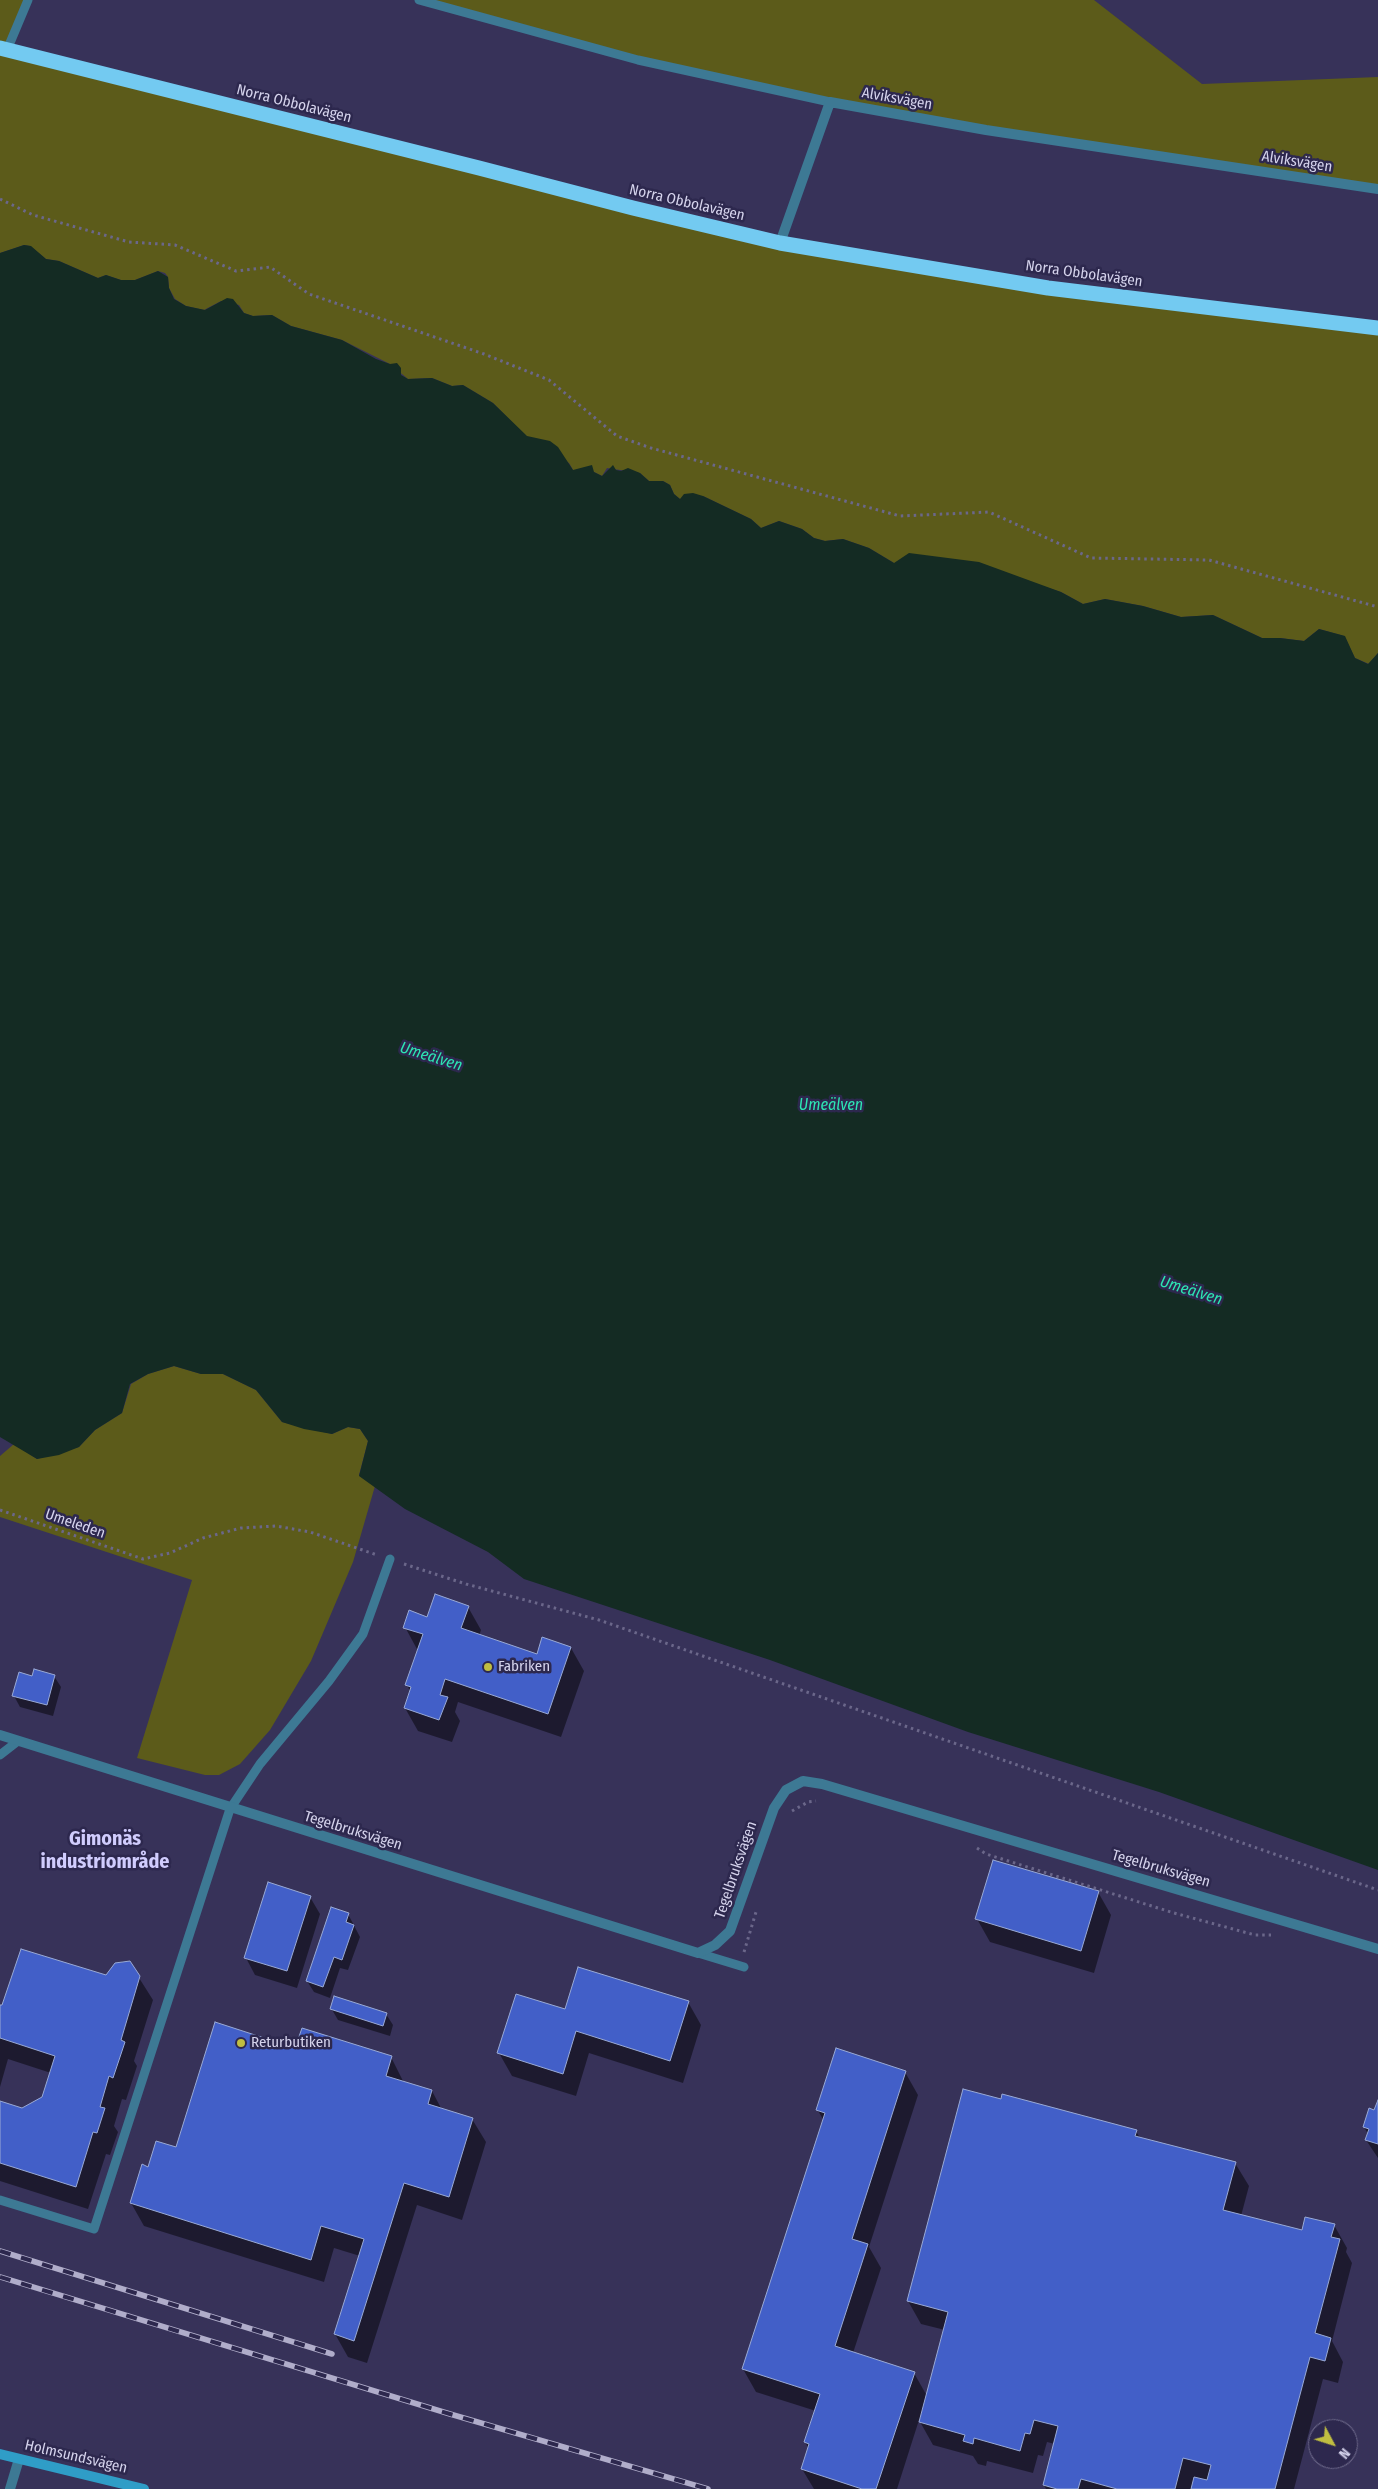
<!DOCTYPE html>
<html>
<head>
<meta charset="utf-8">
<style>
  body { margin:0 }
  #map { position:relative; width:1378px; height:2489px; overflow:hidden; background:#373259; font-family:"Fira Sans Condensed",sans-serif }
  canvas { display:block }
  .north { position:absolute; left:1308px; top:2419px; width:50px; height:50px; box-sizing:border-box; background:#2d284e; border:1px solid #706c8d; border-radius:50%; rotate:130deg; font-size:14px; font-weight:700; line-height:20px; text-align:center; color:#d5d3ec }
  .north::after { content:''; display:block; margin:auto; width:18px; height:22px; background:#c0be41; clip-path:polygon(50% 0,100% 100%,50% 72%,0 100%) }
</style>
</head>
<body>
<div id="map">
<canvas width="1378" height="2489"></canvas>
<div class="north">N</div>
</div>
<script>
const c = document.querySelector('canvas').getContext('2d');
c.lineJoin = 'round';
function fill(path, color) {
  c.fillStyle = color;
  c.fill(path, 'evenodd');
}
function shape(rows) {
  const path = new Path2D();
  for (const r of rows) {
    path.moveTo(r[0], r[1]);
    for (let i = 2; i < r.length; i += 2) path.lineTo(r[i], r[i + 1]);
  }
  return path;
}
function strokePath(path, color, width, dash) {
  c.strokeStyle = color;
  c.lineWidth = width;
  c.lineCap = dash ? 'butt' : 'round';
  c.setLineDash(dash || []);
  c.stroke(path);
}
function write(font, color, halo, rows, align = 'center') {
  c.font = font + ' "Fira Sans Condensed",sans-serif';
  c.lineWidth = 5;
  c.setLineDash([]);
  c.textBaseline = 'middle';
  c.strokeStyle = halo;
  c.fillStyle = color;
  for (const [text, x, y, turn = 0] of rows) {
    c.save();
    c.translate(x, y);
    c.rotate((+turn || 0) * Math.PI / 180);
    c.textAlign = isNaN(turn) ? turn : align;
    if (halo) c.strokeText(text, 0, 0);
    c.fillText(text, 0, 0);
    c.restore();
  }
}
fill(shape([
  [0,0,28,0,7,50,780,243,1378,328,1378,653,1369,664,1355,658,1344,636,1319,629,1304,641,1280,638,1262,638,1213,615,1181,617,1143,606,1105,599,1083,604,1061,592,1023,580,894,563,869,548,843,539,825,541,814,538,802,529,779,521,761,528,751,519,703,496,680,499,674,494,670,485,663,481,649,481,640,473,607,468,602,476,594,472,573,470,569,463,527,437,493,403,463,385,452,386,432,378,408,379,390,364,342,340,291,326,272,315,253,316,244,313,239,305,221,301,204,310,186,306,175,299,169,288,168,277,165,273,158,271,135,280,121,280,106,275,98,278,59,261,46,259,30,246,24,245,0,253],
  [419,0,1094,0,1202,84,1378,77,1378,189,986,130,638,60],
  [174,1366,201,1374,223,1374,256,1390,282,1422,332,1434,348,1427,360,1429,368,1441,359,1475,375,1486,353,1562,311,1661,270,1730,240,1764,219,1775,205,1775,137,1758,192,1580,0,1517,0,1456,14,1444,37,1459,79,1447,95,1430,122,1413,131,1384,148,1374]
]), '#5c5b1a');
fill(shape([
  [24,245,31,246,46,259,59,261,98,278,106,275,121,280,135,280,158,271,168,277,169,288,174,299,186,306,205,310,227,298,233,299,244,313,253,316,272,315,291,326,342,340,376,359,390,364,397,363,401,368,401,375,408,379,432,378,452,386,463,385,493,403,527,436,550,441,558,447,573,470,592,465,594,472,602,476,613,465,616,470,621,471,628,468,640,473,649,481,663,481,670,485,674,494,680,499,684,494,693,493,703,496,751,519,761,528,779,521,802,529,814,538,825,541,843,539,869,548,894,563,909,553,979,562,1061,592,1083,604,1105,599,1143,606,1181,617,1213,615,1262,638,1280,638,1304,641,1319,629,1345,636,1355,658,1368,664,1378,653,1378,1870,1159,1792,968,1732,770,1660,524,1579,488,1552,405,1509,359,1476,368,1441,360,1429,348,1427,332,1434,304,1429,282,1422,256,1390,223,1374,201,1374,174,1366,148,1374,130,1384,122,1413,95,1430,79,1447,59,1455,37,1459,0,1437,0,253]
]), '#142b23');
fill(shape([
  [468,1607,481,1630,479,1636,537,1656,571,1648,584,1671,561,1737,458,1702,455,1712,460,1721,452,1742,418,1731,405,1708,410,1691,407,1685,418,1651,405,1627],
  [54,1676,61,1687,53,1716,20,1707,14,1696,33,1678],
  [1098,1892,1111,1915,1094,1973,990,1942,977,1919],
  [310,1897,320,1914,297,1988,255,1975,246,1958],
  [348,1914,360,1937,348,1970,340,1968,330,1998,314,1992,307,1981],
  [124,1961,129,1962,153,2000,134,2061,137,2066,126,2100,122,2099,114,2126,118,2132,110,2155,106,2154,88,2209,0,2181,0,2102,22,2109,43,2098,51,2073,8,2059,0,2087,0,2006,107,1976,116,1964],
  [688,2002,701,2025,683,2083,589,2053,576,2096,512,2076,499,2053,566,2010],
  [331,2008,386,2014,393,2025,390,2036,338,2020],
  [296,2049,391,2057,404,2083,432,2091,442,2110,472,2119,486,2142,462,2220,417,2205,367,2363,348,2357,335,2334,360,2256,334,2248,324,2282,144,2226,131,2203,149,2168,176,2149],
  [905,2072,918,2095,869,2247,881,2268,853,2353,914,2373,927,2396,945,2330,921,2324,908,2301,1136,2131,1140,2138,1235,2163,1249,2186,1241,2216,1303,2232,1334,2225,1347,2248,1346,2252,1352,2263,1332,2341,1343,2362,1338,2383,1323,2379,1294,2489,1046,2489,1044,2485,1055,2444,1047,2442,1043,2456,1038,2455,1033,2473,987,2461,986,2466,978,2464,973,2456,933,2445,919,2420,897,2489,814,2489,802,2469,809,2449,805,2442,816,2411,756,2392,743,2369,824,2121,817,2109],
  [1378,2103,1378,2158,1366,2140,1368,2134,1364,2127,1375,2112]
]), '#0007');
const building = shape([
  [435,1594,469,1606,461,1628,537,1654,542,1637,571,1647,548,1714,445,1679,440,1695,448,1697,439,1720,404,1708,411,1687,405,1685,423,1634,403,1628,409,1610,427,1617,435,1594],
  [34,1669,55,1675,47,1705,12,1696,19,1672,32,1676,34,1669],
  [993,1860,1099,1891,1081,1951,975,1919,993,1860],
  [268,1882,311,1896,287,1971,244,1958,268,1882],
  [331,1907,349,1913,346,1922,354,1925,342,1960,334,1957,323,1987,306,1981,331,1907],
  [21,1949,106,1975,115,1963,130,1961,140,1976,121,2040,125,2042,113,2078,109,2076,100,2107,105,2108,97,2133,93,2132,76,2187,0,2163,0,2101,22,2108,42,2097,55,2056,0,2038,0,2005,2,2005,21,1949],
  [578,1967,689,2001,670,2061,576,2031,563,2074,497,2053,516,1994,565,2009,578,1967],
  [334,1996,387,2013,383,2026,330,2009,334,1996],
  [215,2022,295,2048,302,2028,392,2056,386,2076,432,2090,428,2104,473,2118,449,2197,404,2183,354,2341,334,2334,364,2239,321,2226,311,2260,130,2203,142,2164,148,2167,156,2141,176,2147,215,2022],
  [836,2048,906,2071,852,2239,868,2244,835,2346,915,2372,876,2489,862,2489,801,2469,809,2444,804,2442,820,2394,742,2369,825,2113,816,2110,836,2048],
  [963,2089,1001,2099,1002,2094,1137,2130,1135,2136,1236,2162,1223,2210,1302,2230,1305,2217,1335,2224,1331,2237,1340,2239,1315,2333,1331,2338,1325,2361,1310,2357,1275,2489,1191,2489,1194,2477,1207,2480,1211,2465,1183,2458,1175,2489,1117,2489,1081,2479,1078,2489,1057,2489,1043,2485,1058,2426,1034,2420,1030,2434,1025,2433,1020,2451,974,2438,973,2444,963,2441,965,2435,919,2422,948,2312,907,2301,963,2089],
  [1378,2100,1378,2144,1365,2140,1369,2129,1363,2127,1369,2108,1374,2110,1378,2100]
]);
fill(building, '#425fc8');
strokePath(building, '#99aad6', 1);
strokePath(shape([
  [0,199,33,215,129,242,175,245,236,271,270,267,309,294,484,354,549,380,617,436,651,448,900,516,989,512,1091,558,1209,560,1378,607],
  [0,1510,143,1559,170,1553,203,1538,241,1528,276,1526,310,1532,377,1555],
  [404,1564,466,1584,599,1620,1378,1890],
  [792,1811,808,1802,816,1801],
  [977,1848,986,1854,1174,1913,1255,1935,1271,1935],
  [744,1952,756,1912]
]), '#6b678a', 3, [2.5, 4]);
strokePath(shape([
  [419,0,638,60,830,102],
  [7,50,28,0],
  [0,1755,18,1741],
  [698,1953,744,1967],
  [0,2200,94,2229,230,1809,260,1764,329,1681,363,1634,390,1559]
]), '#3d7994', 9);
strokePath(shape([
  [780,243,830,102,986,130,1378,189],
  [0,1735,698,1953,715,1945,730,1931,774,1808,786,1790,803,1781,822,1784,1378,1949],
  [10,2489,19,2459]
]), '#3d7994', 10);
strokePath(shape([
  [0,2454,144,2489]
]), '#2f9dc7', 10);
strokePath(shape([
  [0,48,479,168,633,208,780,243,1048,288,1378,328]
]), '#73caf1', 15);
const rail = shape([
  [0,2251,332,2354],
  [0,2277,450,2414,708,2489]
]);
strokePath(rail, '#b0adca', 5.5);
strokePath(rail, '#2d284e', 4, [11]);
for (const [x, y, r, color] of [
  [488,1667,5,"#c0be41"],
  [241,2043,5,"#c0be41"]
]) {
  const dot = new Path2D();
  dot.arc(x, y, r, 0, 2 * Math.PI);
  c.fillStyle = color;
  c.fill(dot);
  strokePath(dot, '#2d284e', 2);
}
write('15px', '#d5d3ec', '#2d284e', [
  ["Alviksvägen",897,99,10],
  ["Norra Obbolavägen",294,104,14],
  ["Alviksvägen",1297,162,9],
  ["Norra Obbolavägen",687,203,13],
  ["Norra Obbolavägen",1084,274,8],
  ["Umeleden",75,1524,19],
  ["Tegelbruksvägen",353,1831,17],
  ["Tegelbruksvägen",1161,1869,16],
  ["Tegelbruksvägen",736,1870,-71],
  ["Holmsundsvägen",76,2457,13]
]);
write('15px', '#d5d3ec', '#2d284e', [
  ["Fabriken",498,1667],
  ["Returbutiken",251,2043]
], 'left');
write('italic 16px', '#2de5b3', '#2d284e', [
  ["Umeälven",431,1057,17],
  ["Umeälven",831,1106],
  ["Umeälven",1191,1291,17]
]);
write('bold 20px', '#d0ccfd', '#2d284e', [
  ["Gimonäs",105,1839],
  ["industriområde",105,1862]
]);
</script>
</body>
</html>
